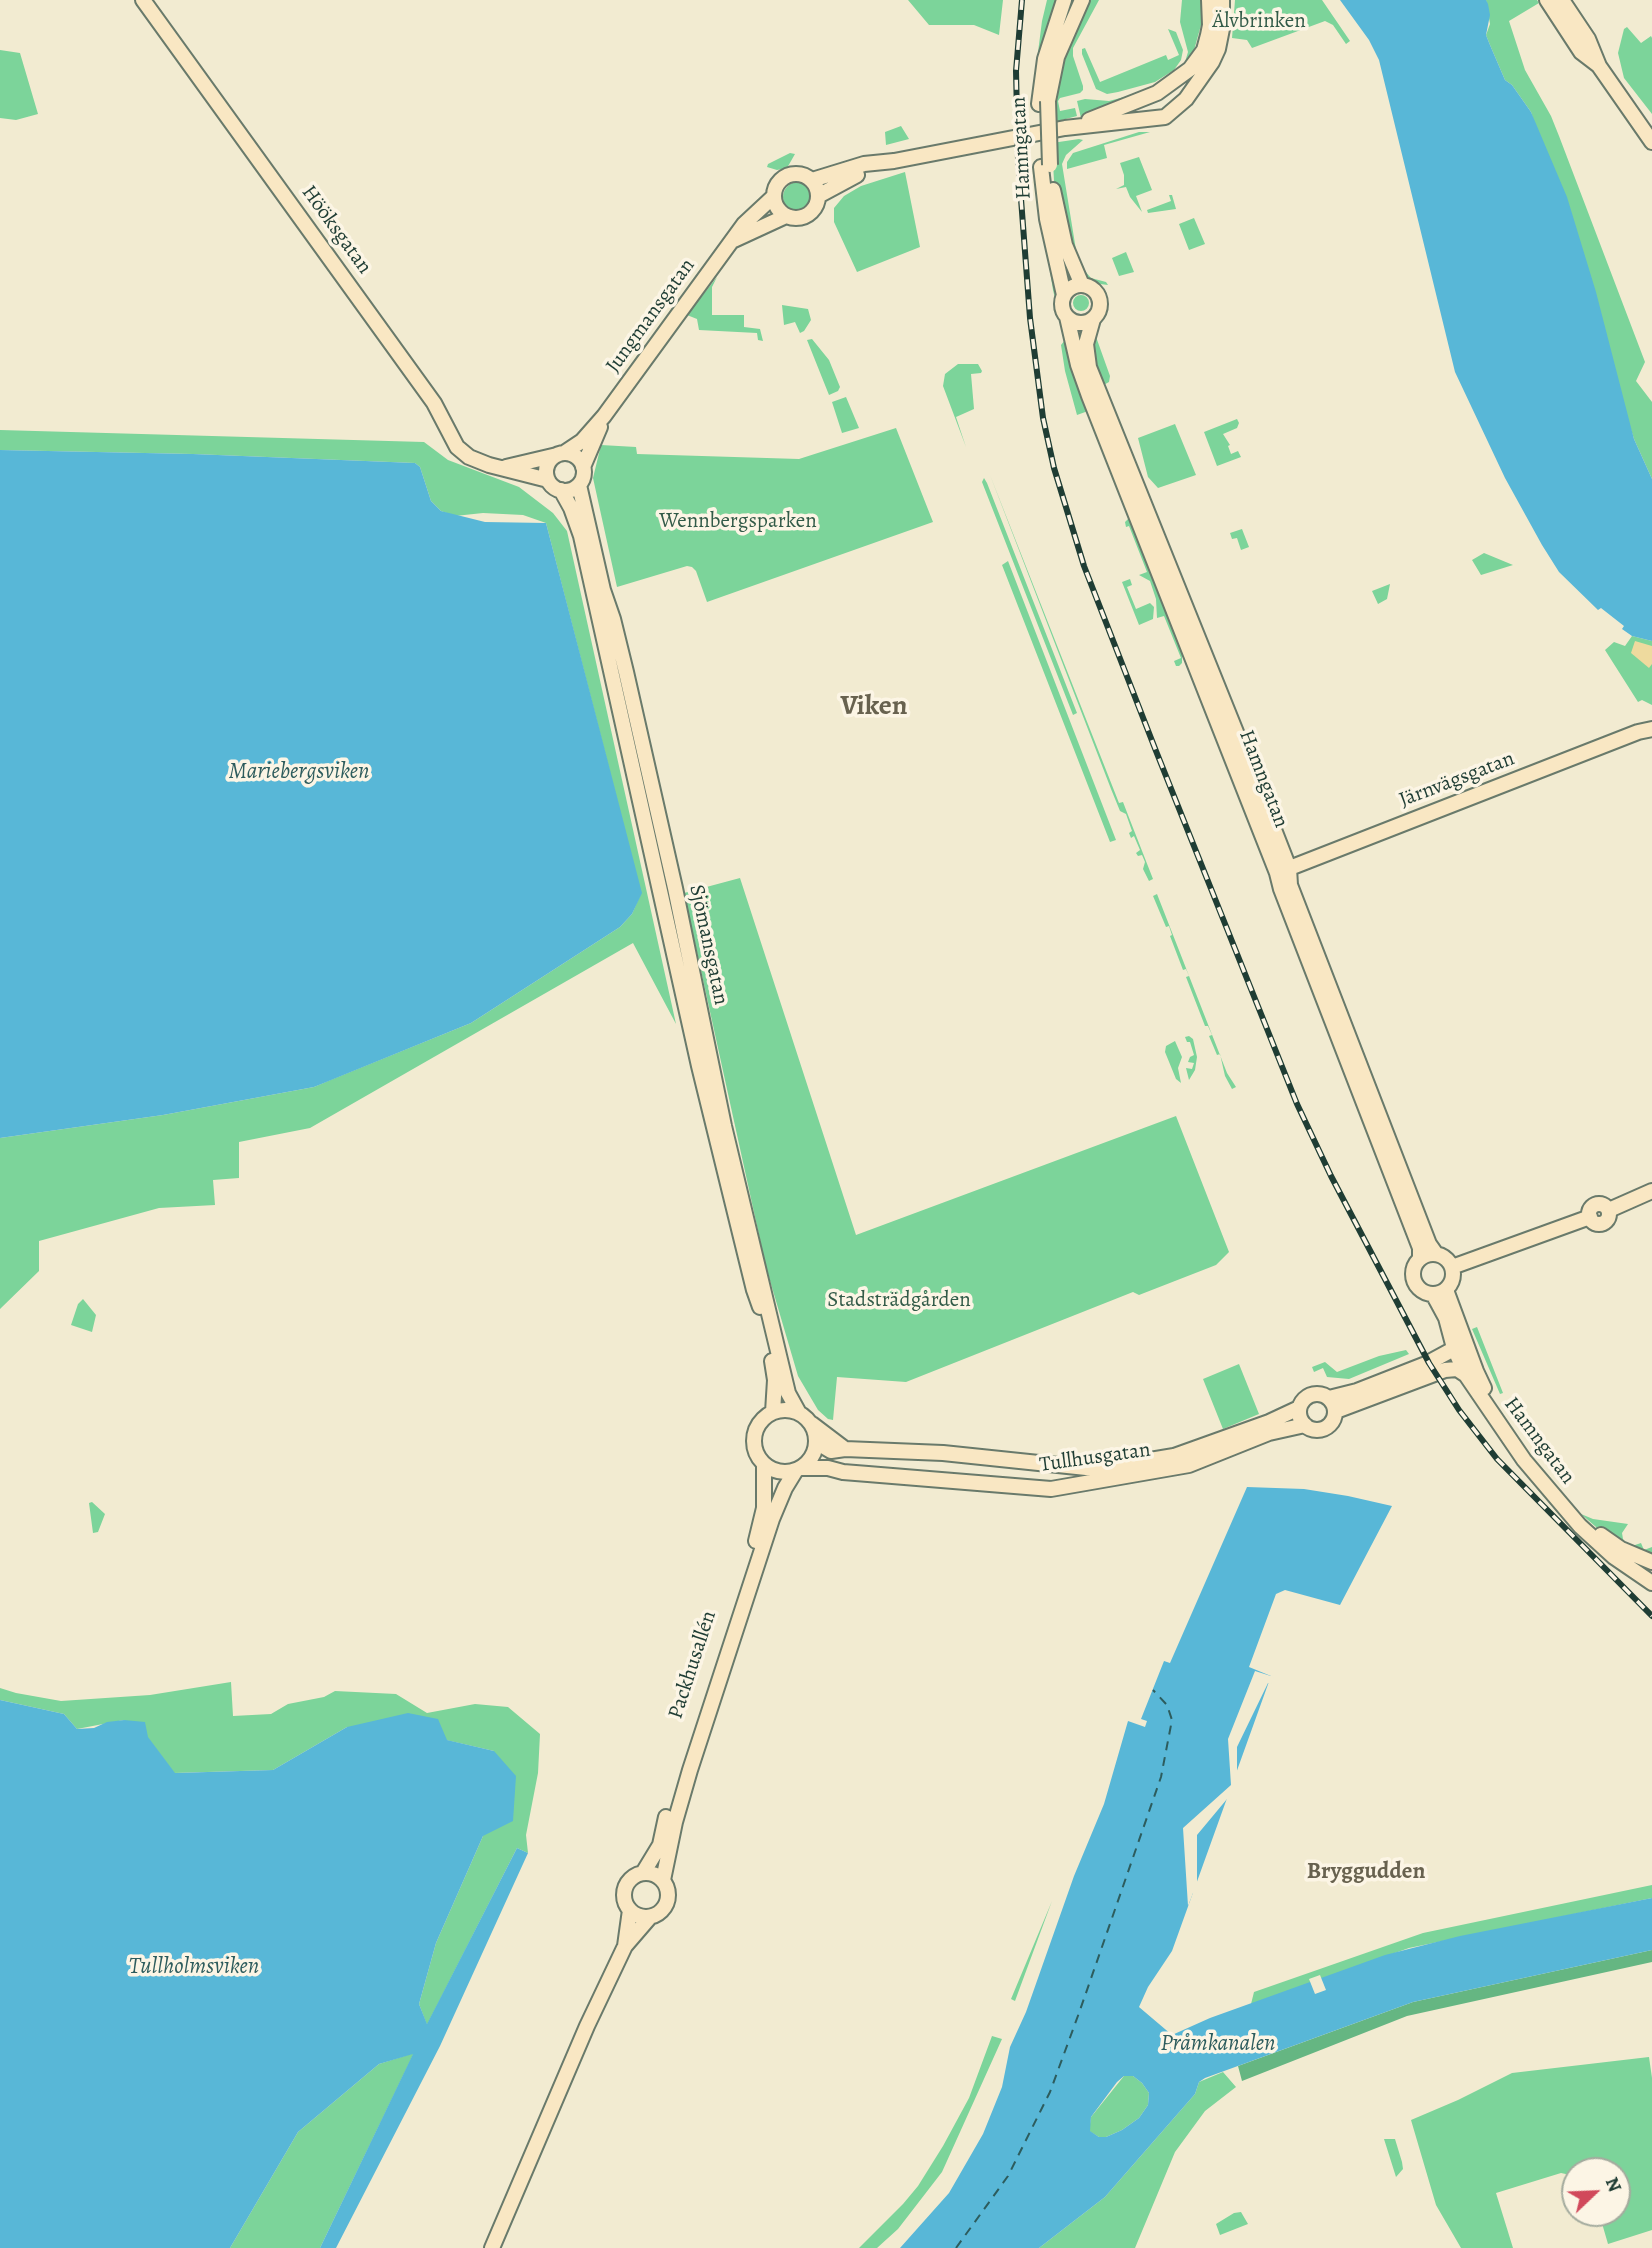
<!DOCTYPE html>
<html>
<head>
<meta charset="utf-8">
<style>
  body { margin:0 }
  #map { position:relative; width:1652px; height:2248px; overflow:hidden; background:#f2ebd1; font-family:Alegreya,serif }
  canvas { display:block }
  .north { position:absolute; left:1561px; top:2157px; width:70px; height:70px; box-sizing:border-box; background:#fcf5e5; border:2px solid #a4ab9e; border-radius:50%; rotate:67deg; font-size:19px; font-weight:700; line-height:28px; text-align:center; color:#1f3d34 }
  .north::after { content:''; display:block; margin:auto; width:24px; height:32px; background:#d1495b; clip-path:polygon(50% 0,100% 100%,50% 72%,0 100%) }
</style>
</head>
<body>
<div id="map">
<canvas width="1652" height="2248"></canvas>
<div class="north">N</div>
</div>
<script>
const c = document.querySelector('canvas').getContext('2d');
c.lineJoin = 'round';
function fill(path, color) {
  c.fillStyle = color;
  c.fill(path, 'evenodd');
}
function shape(rows) {
  const path = new Path2D();
  for (const r of rows) {
    if (r.length === 3) {
      path.moveTo(r[0] + r[2], r[1]);
      path.arc(r[0], r[1], r[2], 0, 2 * Math.PI);
      continue;
    }
    path.moveTo(r[0], r[1]);
    for (let i = 2; i < r.length; i += 2) path.lineTo(r[i], r[i + 1]);
  }
  return path;
}
function strokePath(path, color, width, dash) {
  c.strokeStyle = color;
  c.lineWidth = width;
  c.lineCap = dash ? 'butt' : 'round';
  c.setLineDash(dash || []);
  c.stroke(path);
}
function write(font, color, halo, rows, align = 'center') {
  c.font = font + ' Alegreya,serif';
  c.lineWidth = 7;
  c.setLineDash([]);
  c.textBaseline = 'middle';
  c.strokeStyle = halo;
  c.fillStyle = color;
  for (const [text, x, y, turn = 0] of rows) {
    c.save();
    c.translate(x, y);
    c.rotate((+turn || 0) * Math.PI / 180);
    c.textAlign = isNaN(turn) ? turn : align;
    if (halo) c.strokeText(text, 0, 0);
    c.fillText(text, 0, 0);
    c.restore();
  }
}
fill(shape([
  [908,0,1003,0,999,35,974,25,929,25],
  [1047,0,1057,0,1038,60,1037,60,1042,21],
  [1091,0,1099,0,1073,48,1073,56,1083,86,1083,90,1080,93,1060,98,1058,101,1060,111,1075,108,1077,116,1051,123,1058,68,1085,8],
  [1182,0,1201,0,1202,10,1201,25,1193,54,1178,71,1185,62,1188,52,1180,22],
  [1235,0,1322,0,1350,41,1346,44,1333,25,1325,21,1252,48,1247,40,1232,38],
  [1486,0,1537,0,1539,3,1509,21,1525,70,1551,116,1559,136,1645,362,1636,381,1652,402,1652,479,1634,439,1531,112,1512,85,1505,80,1490,45,1486,35,1490,24],
  [1627,27,1641,43,1651,36,1652,38,1652,114,1624,78,1618,53,1624,29],
  [1168,29,1176,32,1183,50,1181,60,1174,70,1155,82,1118,92,1107,94,1096,89,1082,54,1082,49,1085,48,1100,82,1166,55,1168,60,1179,55],
  [0,50,20,53,38,114,16,120,0,118],
  [1143,92,1090,115,1081,118,1077,101,1085,99,1109,101],
  [901,126,909,139,886,145,885,132],
  [1139,132,1150,132,1104,145,1107,158,1067,169,1067,162,1073,153],
  [1079,139,1083,140,1066,155,1062,164,1076,250,1085,271,1091,278,1106,282,1108,285,1093,283,1081,272,1059,208,1054,181,1052,143],
  [790,153,795,154,787,168,777,170,767,167,768,164],
  [1139,157,1152,190,1136,196,1142,212,1130,197,1126,187,1116,189,1124,185,1124,175,1120,163],
  [905,172,920,247,857,272,834,222,834,208,844,196,861,186],
  [798,197,15],
  [1169,195,1172,195,1176,209,1148,213,1147,210,1171,201],
  [1194,218,1205,244,1189,250,1179,224],
  [1044,234,1057,292,1059,312,1067,329,1088,411,1077,415,1065,371,1061,345,1065,340,1053,290],
  [1126,252,1134,272,1119,276,1112,258],
  [717,277,712,287,712,315,744,315,744,327,760,329,763,341,758,340,757,333,699,330,697,319,687,315],
  [1081,303,8],
  [782,305,808,309,811,320,804,331,800,333,795,322,784,325],
  [1095,334,1110,376,1109,382,1100,387,1090,357],
  [812,339,829,360,840,387,838,391,829,395,807,340],
  [958,364,978,364,982,371,981,373,971,374,974,409,956,417,966,447,943,386,945,374],
  [846,397,859,428,842,433,832,402],
  [1237,419,1239,423,1237,428,1223,434,1230,445,1228,446,1231,454,1238,451,1241,457,1217,466,1204,432],
  [1175,424,1196,475,1158,488,1148,477,1138,438],
  [896,428,933,522,707,602,696,571,692,567,687,566,617,587,593,478,601,445,636,447,637,454,799,459],
  [0,430,424,442,448,460,519,487,553,513,567,531,676,1024,633,943,310,1128,239,1142,239,1178,213,1180,215,1205,159,1208,39,1241,39,1271,0,1309,0,1138,163,1115,314,1087,328,1081,471,1023,620,927,632,914,641,893,546,523,523,515,483,513,455,516,441,511,431,501,420,467,415,463,193,454,0,450],
  [990,475,1119,803,1123,802,1128,815,1153,879,1149,881,1143,869,1145,862,1142,855,1138,856,1136,853,1140,850,1134,836,1131,838,1129,833,1132,831,1126,814,1120,811,1111,789],
  [984,478,987,483,1077,713,1073,715,982,482],
  [1128,519,1131,519,1184,653,1182,654,1182,663,1179,666,1176,666,1174,661,1181,658,1164,616,1157,618,1156,599,1150,581,1139,575,1147,572,1129,526,1126,527,1125,522],
  [1242,529,1249,547,1241,550,1237,538,1232,539,1230,533],
  [1484,553,1513,565,1481,575,1472,560],
  [1008,561,1116,840,1110,842,1002,565],
  [1130,579,1132,585,1127,587,1136,609,1150,603,1154,607,1153,619,1139,625,1122,582],
  [1390,584,1387,599,1378,604,1372,591],
  [1632,636,1652,641,1652,705,1642,700,1638,702,1605,650,1614,642,1625,646],
  [740,878,856,1235,1176,1116,1229,1252,1216,1265,1139,1295,1133,1292,906,1382,837,1377,833,1420,828,1419,818,1410,798,1376,766,1267,684,893],
  [1157,894,1227,1073,1236,1087,1232,1089,1225,1076,1220,1054,1217,1055,1209,1036,1212,1035,1208,1026,1205,1026,1186,977,1189,976,1186,969,1183,970,1170,936,1172,935,1169,926,1166,927,1153,896],
  [1189,1036,1193,1039,1197,1057,1195,1070,1189,1080,1186,1068,1192,1069,1194,1063,1188,1062,1190,1057,1194,1055,1190,1042,1187,1042,1185,1037],
  [1175,1041,1182,1057,1178,1068,1181,1083,1176,1079,1165,1052,1166,1046],
  [83,1299,96,1315,92,1332,71,1325,78,1304],
  [1477,1327,1503,1393,1500,1394,1472,1329],
  [1406,1350,1409,1354,1349,1379,1327,1377,1323,1368,1314,1372,1312,1367,1325,1362,1337,1372,1379,1356],
  [1239,1364,1259,1414,1223,1429,1203,1379],
  [92,1502,105,1514,98,1532,93,1533,89,1503],
  [1581,1514,1593,1519,1628,1524,1622,1533,1623,1539,1627,1545,1632,1546,1641,1543,1644,1550,1652,1547,1652,1559,1603,1533],
  [231,1682,233,1716,271,1714,288,1704,324,1697,335,1691,396,1694,427,1713,475,1704,508,1707,540,1734,538,1773,526,1835,528,1853,517,1848,427,2025,419,2004,436,1943,483,1836,494,1751,446,1740,347,1727,273,1770,174,1773,147,1737,124,1720,77,1729,64,1714,0,1700,0,1688,16,1693,61,1701,150,1695],
  [1652,1885,1652,1898,1409,1948,1251,2004,1254,1992,1423,1933],
  [1052,1901,1015,2001,1011,1999],
  [992,2036,1002,2039,942,2172,898,2229,877,2248,859,2248,903,2204,918,2186,943,2146,969,2098],
  [414,2053,320,2248,230,2248,298,2132,379,2064],
  [1649,2057,1652,2078,1652,2230,1608,2244,1599,2213,1617,2213,1617,2171,1575,2171,1575,2176,1561,2173,1496,2193,1513,2248,1461,2248,1436,2205,1411,2120,1458,2100,1512,2073],
  [1223,2072,1236,2087,1205,2111,1175,2152,1135,2248,1039,2248,1105,2197,1195,2094,1199,2082],
  [1124,2076,1133,2076,1142,2083,1149,2093,1148,2105,1139,2118,1122,2130,1106,2137,1099,2137,1089,2131,1091,2117],
  [1384,2139,1395,2139,1402,2162,1403,2169,1396,2177],
  [1241,2212,1248,2224,1220,2235,1216,2224,1234,2213]
]), '#7cd49a');
fill(shape([
  [1652,1950,1652,1962,1407,2016,1242,2081,1238,2066,1413,2002]
]), '#65b682');
fill(shape([
  [1635,641,1652,646,1652,664,1649,668,1631,653]
]), '#eeda9e');
fill(shape([
  [1340,0,1486,0,1488,4,1490,15,1486,35,1490,45,1505,80,1512,85,1531,112,1567,197,1596,292,1634,439,1652,479,1652,641,1632,636,1622,629,1624,626,1601,608,1598,610,1559,572,1542,545,1505,478,1455,372,1379,60,1369,40],
  [0,450,193,454,415,463,420,467,431,501,441,511,485,522,546,523,642,893,632,914,620,927,471,1023,314,1087,163,1115,0,1138],
  [1247,1487,1304,1489,1348,1496,1392,1506,1340,1605,1285,1590,1276,1594,1249,1667,1271,1676,1172,1951,1148,1987,1139,2007,1172,2035,1210,2018,1385,1955,1460,1936,1652,1898,1652,1950,1413,2002,1205,2078,1199,2082,1195,2094,1105,2197,1039,2248,900,2248,949,2193,983,2134,1002,2087,1010,2047,1026,2012,1074,1876,1104,1804,1128,1721,1145,1727,1147,1721,1141,1719,1164,1661,1170,1663],
  [1124,2076,1133,2076,1142,2083,1149,2093,1148,2105,1139,2118,1122,2130,1106,2137,1099,2137,1090,2131,1091,2117,1117,2082],
  [0,1700,64,1714,77,1729,94,1728,107,1722,124,1720,145,1722,148,1737,175,1773,273,1770,347,1727,408,1713,438,1719,447,1740,494,1751,516,1776,513,1821,483,1836,436,1943,419,2004,427,2024,517,1848,528,1853,440,2046,336,2248,320,2248,413,2054,379,2064,298,2132,230,2248,0,2248]
]), '#58b7d7');
fill(shape([
  [1255,1671,1274,1677,1271,1684,1268,1683,1237,1747,1237,1780,1232,1793,1197,1835,1197,1892,1193,1893,1188,1906,1183,1828,1231,1785,1228,1739],
  [1320,1975,1326,1990,1315,1994,1309,1979]
]), '#f2ebd1');
strokePath(shape([
  [956,2248,1008,2176,1050,2092,1079,2013,1161,1777,1166,1751,1172,1720,1167,1705,1153,1690]
]), '#2d5c5d', 2, [9, 7]);
const secondary = shape([
  [143,0,434,403,457,447,469,457,489,465,548,480],
  [1547,0,1581,52,1598,65],
  [1562,0,1588,39,1599,66,1652,142],
  [1048,101,1057,57,1082,0],
  [1039,104,1045,59,1064,0],
  [1089,120,1157,93,1190,69,1204,50,1208,35,1210,25,1209,0],
  [1041,167,1047,219,1064,295],
  [796,196,22],
  [812,180,864,164,894,161,1065,128,1165,117,1186,99,1212,62,1218,49,1222,29,1222,0],
  [1053,190,1065,245,1082,285],
  [818,196,857,175],
  [734,240,786,216],
  [1081,304,19],
  [1067,317,1078,365,1089,396,1277,873,1281,889,1420,1248,1420,1258],
  [1093,319,1086,344,1089,367,1236,732,1289,868,1290,885,1429,1244,1436,1254],
  [564,453,582,441,604,416,744,224,773,197],
  [565,472,19],
  [506,467,557,455],
  [583,467,600,427],
  [579,485,603,590,613,619,626,672,675,888,724,1126,788,1393,799,1413],
  [561,490,571,508,581,536,699,1066,754,1290,760,1307],
  [1282,871,1638,732,1652,729],
  [1599,1214,10],
  [1609,1210,1652,1191],
  [1433,1274,20],
  [1452,1267,1590,1217],
  [1446,1290,1476,1371,1484,1388],
  [1433,1294,1446,1318,1454,1348,1466,1375,1524,1460,1580,1526,1614,1557,1652,1583],
  [772,1361,775,1380,773,1412],
  [1317,1412,18],
  [1329,1398,1357,1391,1426,1364,1461,1345],
  [785,1441,31],
  [1336,1411,1445,1370,1457,1369,1466,1375],
  [812,1424,845,1449],
  [816,1442,831,1451,845,1449,943,1453,1096,1469,1174,1456,1269,1422,1299,1408],
  [801,1468,828,1468,843,1472,868,1474,1051,1489,1189,1465,1269,1433,1305,1425],
  [1601,1535,1621,1549,1652,1562],
  [756,1541,764,1508,764,1465],
  [646,1895,22],
  [643,1873,660,1845,666,1817],
  [663,1880,675,1822,690,1770,772,1519,785,1488,796,1470],
  [625,1946,650,1917],
  [492,2248,587,2026,625,1946,630,1910]
]);
strokePath(secondary, '#697a6b', 18);
strokePath(secondary, '#f9e7c3', 14);
const rail = shape([
  [1022,0,1016,71,1018,159,1030,318,1043,418,1054,468,1084,566,1156,751,1297,1104,1331,1176,1429,1363,1459,1410,1497,1459,1652,1616]
]);
strokePath(rail, '#1f3d34', 6);
strokePath(rail, '#fcf5e5', 3.5, [10]);
const secondaryBridge = shape([
  [1048,101,1050,165]
]);
strokePath(secondaryBridge, '#697a6b', 18, []);
strokePath(secondaryBridge, '#f9e7c3', 14);
write('21px', '#325b48', '#fcf5e5', [
  ["Älvbrinken",1259,22],
  ["Wennbergsparken",738,522],
  ["Stadsträdgården",899,1301]
]);
write('21px', '#1f3d34', '#fcf5e5', [
  ["Hamngatan",1022,148,-93],
  ["Hööksgatan",336,230,54],
  ["Jungmansgatan",651,316,-54],
  ["Hamngatan",1263,779,69],
  ["Järnvägsgatan",1457,780,-21],
  ["Sjömansgatan",708,945,78],
  ["Hamngatan",1539,1441,53],
  ["Tullhusgatan",1095,1458,-8],
  ["Packhusallén",693,1665,-72]
]);
write('italic 23px', '#2d5c5d', '#fcf5e5', [
  ["Mariebergsviken",299,772],
  ["Tullholmsviken",194,1967],
  ["Pråmkanalen",1218,2044]
]);
write('bold 23px', '#68624f', '#fcf5e5', [
  ["Bryggudden",1366,1872]
]);
write('bold 28px', '#68624f', '#fcf5e5', [
  ["Viken",874,707]
]);
</script>
</body>
</html>
